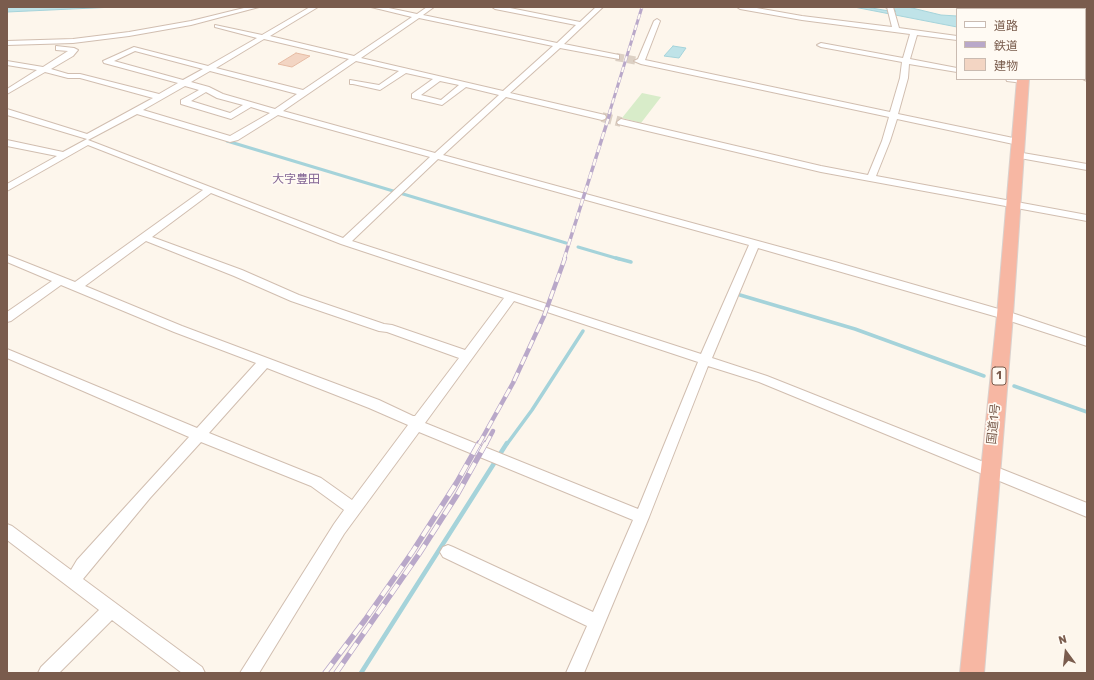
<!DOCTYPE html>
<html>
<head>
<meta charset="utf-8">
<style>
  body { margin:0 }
  #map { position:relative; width:1094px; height:680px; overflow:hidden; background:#fdf6ec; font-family:Rubik,"Noto Sans JP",sans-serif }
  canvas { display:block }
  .frame { position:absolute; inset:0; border:8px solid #7a5c4d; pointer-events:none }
  .legend { position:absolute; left:956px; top:8px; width:130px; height:72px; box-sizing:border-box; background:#fffaf3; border:1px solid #cabbb1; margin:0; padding:5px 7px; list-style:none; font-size:12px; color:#7a5c4d }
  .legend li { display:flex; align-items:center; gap:8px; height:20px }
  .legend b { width:20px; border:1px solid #cabbb1 }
  .north { position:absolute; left:1046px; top:632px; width:40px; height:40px; -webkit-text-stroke:3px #fffaf3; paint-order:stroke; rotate:345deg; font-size:11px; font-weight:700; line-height:16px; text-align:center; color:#7a5c4d }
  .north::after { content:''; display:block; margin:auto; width:14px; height:18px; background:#7a5c4d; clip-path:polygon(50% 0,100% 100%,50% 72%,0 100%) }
</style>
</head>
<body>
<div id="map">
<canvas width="1094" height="680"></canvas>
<div class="frame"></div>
<ul class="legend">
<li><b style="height:5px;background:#fff"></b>道路</li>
<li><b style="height:5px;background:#b9a8c9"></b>鉄道</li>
<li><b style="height:11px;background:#f3d5c3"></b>建物</li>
</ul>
<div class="north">N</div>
</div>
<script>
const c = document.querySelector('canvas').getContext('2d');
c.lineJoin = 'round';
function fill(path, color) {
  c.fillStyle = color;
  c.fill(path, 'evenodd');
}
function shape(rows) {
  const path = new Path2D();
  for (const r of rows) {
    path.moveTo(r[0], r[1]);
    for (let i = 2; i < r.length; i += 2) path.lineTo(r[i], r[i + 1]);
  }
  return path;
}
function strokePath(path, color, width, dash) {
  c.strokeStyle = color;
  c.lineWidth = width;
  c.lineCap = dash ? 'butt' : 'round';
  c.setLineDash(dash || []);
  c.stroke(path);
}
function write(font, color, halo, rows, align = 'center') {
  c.font = font + ' Rubik,"Noto Sans JP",sans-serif';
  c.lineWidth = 3.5;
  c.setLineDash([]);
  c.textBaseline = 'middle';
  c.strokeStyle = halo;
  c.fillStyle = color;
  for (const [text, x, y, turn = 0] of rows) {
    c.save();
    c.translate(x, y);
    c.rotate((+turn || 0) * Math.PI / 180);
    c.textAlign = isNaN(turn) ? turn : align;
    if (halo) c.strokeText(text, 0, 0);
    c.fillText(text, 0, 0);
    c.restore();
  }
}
fill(shape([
  [642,93,661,97,641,123,622,118]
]), '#d8ecc9');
const water = shape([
  [7,7,115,7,7,12,7,7],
  [854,7,866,7,895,12,896,11,883,7,908,7,941,15,957,16,957,27,854,7],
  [673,46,686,48,679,58,664,56,673,46]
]);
fill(water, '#bfe3e8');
strokePath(water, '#a5d3da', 1);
strokePath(shape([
  [227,141,566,243],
  [578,247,619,259]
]), '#a5d3da', 3);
strokePath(shape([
  [616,258,631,262],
  [740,295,855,329,984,376],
  [1014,386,1087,412],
  [507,444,532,410,583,331]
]), '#a5d3da', 3.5);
strokePath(shape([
  [361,673,507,443]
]), '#a5d3da', 4.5);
const building = shape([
  [296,53,310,56,292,67,278,64,296,53]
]);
fill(building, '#f3d5c3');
strokePath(building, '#e6bba3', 1);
strokePath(shape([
  [616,57,638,61]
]), '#dcd0c4', 8, [8, 3.5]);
strokePath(shape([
  [602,117,621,122]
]), '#dcd0c4', 10, [10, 4.5]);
const minor = shape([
  [248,7,259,7,191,25,129,36,73,43,7,45,7,41,73,39,129,32,191,21,248,7],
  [310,7,318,7,270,36,354,56,412,17,371,7,384,7,417,14,427,7,434,7,423,15,557,43,576,25,495,9,492,7,505,7,580,22,596,7,603,7,564,44,619,55,619,59,560,48,510,93,605,115,606,117,605,119,602,120,506,97,443,155,835,262,1009,312,1087,338,1087,346,1001,318,758,248,712,358,767,376,1087,503,1087,517,759,382,708,366,649,517,584,673,566,673,587,626,443,557,440,552,443,547,448,545,453,547,593,612,633,520,419,432,344,534,259,673,240,673,334,524,344,510,311,486,201,442,150,498,83,579,202,667,205,673,182,673,112,620,59,673,38,673,41,667,99,610,7,540,7,524,12,526,71,570,77,560,189,437,7,358,7,349,197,428,256,363,174,332,61,285,11,321,7,322,7,312,52,281,7,262,7,255,75,282,203,190,88,145,7,191,7,184,57,156,7,146,7,140,63,152,87,139,7,115,7,109,87,134,153,98,80,78,68,78,45,72,7,94,7,89,37,70,7,65,7,61,43,67,68,51,56,50,56,46,74,48,78,50,73,56,51,69,68,74,80,74,159,94,178,83,104,63,103,61,134,47,208,66,257,38,215,27,215,25,262,35,310,7],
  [419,18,553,46,503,91,361,58,419,18],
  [264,39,349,59,303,90,216,68,264,39],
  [135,51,203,69,183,80,114,61,135,51],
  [356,61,399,71,379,85,350,80,350,84,353,84,380,90,406,73,433,79,412,94,412,98,442,105,466,87,499,95,435,153,283,111,356,61],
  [210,71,297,94,275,109,223,94,209,87,191,82,210,71],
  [440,81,459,85,441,100,421,95,440,81],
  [185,86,199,90,181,100,181,104,231,119,251,107,270,113,230,136,143,110,185,86],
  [206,92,217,98,243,105,230,113,191,101,206,92],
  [137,114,230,142,238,140,278,115,430,157,343,238,88,140,137,114],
  [438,159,749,245,701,354,352,241,438,159],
  [211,193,341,244,504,298,465,350,392,325,384,324,299,295,242,270,152,237,211,193],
  [146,241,234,276,291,301,379,331,387,332,459,358,415,416,413,416,379,400,182,326,85,286,146,241],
  [514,301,698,362,638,509,425,423,514,301],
  [267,368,369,408,408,425,352,500,321,478,209,433,267,368],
  [737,7,751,7,802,16,892,27,887,7,893,7,899,28,957,36,957,40,917,35,910,59,957,68,957,72,909,64,908,78,898,114,1018,139,1022,142,1018,145,897,119,890,141,876,176,1087,215,1087,221,821,172,618,124,617,122,621,119,821,166,868,175,882,141,889,117,641,64,634,61,638,59,654,21,657,19,660,21,645,60,890,112,900,78,902,62,821,47,817,45,821,43,903,58,910,34,802,20,740,9,737,7],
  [1071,7,1084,7,1087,9,1085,11,1085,9,1074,9,1071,7],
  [1085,53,1087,53,1087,57,1085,57,1085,53],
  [1085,73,1087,73,1087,81,1083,79,1085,79,1085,73],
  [1006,79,1024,79,1027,81,1023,83,1007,81,1006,79],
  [1017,152,1087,164,1087,170,1014,157,1012,155,1017,152]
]);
const highway = shape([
  [1013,7,1023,7,1023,9,1013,9,1013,7],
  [1017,79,1029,79,1013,315,984,673,960,673,997,315,1017,79]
]);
strokePath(minor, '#d1beb0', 2);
strokePath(highway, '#dad1cd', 2);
fill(minor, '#fff');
fill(highway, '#f7b7a3');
const railFar3 = shape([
  [609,114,642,7]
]);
const railFar2 = shape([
  [564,259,610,113]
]);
const railFar1 = shape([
  [479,444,513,383,544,316,565,258],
  [486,444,493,431]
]);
const rail = shape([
  [325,673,365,620,413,551,457,482,479,443],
  [336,673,419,554,457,495,486,443]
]);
strokePath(railFar3, '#b9a8c9', 3);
strokePath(railFar2, '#b9a8c9', 3.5);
strokePath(railFar1, '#b9a8c9', 4.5);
strokePath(rail, '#b9a8c9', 5.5);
strokePath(railFar3, '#fffaf3', 2, [5.5]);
strokePath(railFar2, '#fffaf3', 2.5, [7]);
strokePath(railFar1, '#fffaf3', 3, [9]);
strokePath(rail, '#fffaf3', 4, [12]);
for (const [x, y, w] of [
  [999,376,14]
]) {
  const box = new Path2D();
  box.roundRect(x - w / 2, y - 9, w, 18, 3);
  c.fillStyle = '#fffaf3';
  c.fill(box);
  strokePath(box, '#7a5c4d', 1);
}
write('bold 11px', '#7a5c4d', null, [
  ["1",999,376]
]);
write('12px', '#846695', '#fffaf3', [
  ["大字豊田",296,180]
]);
write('12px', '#7a5c4d', '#fffaf3', [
  ["国道1号",994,424,-84]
]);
</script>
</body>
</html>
